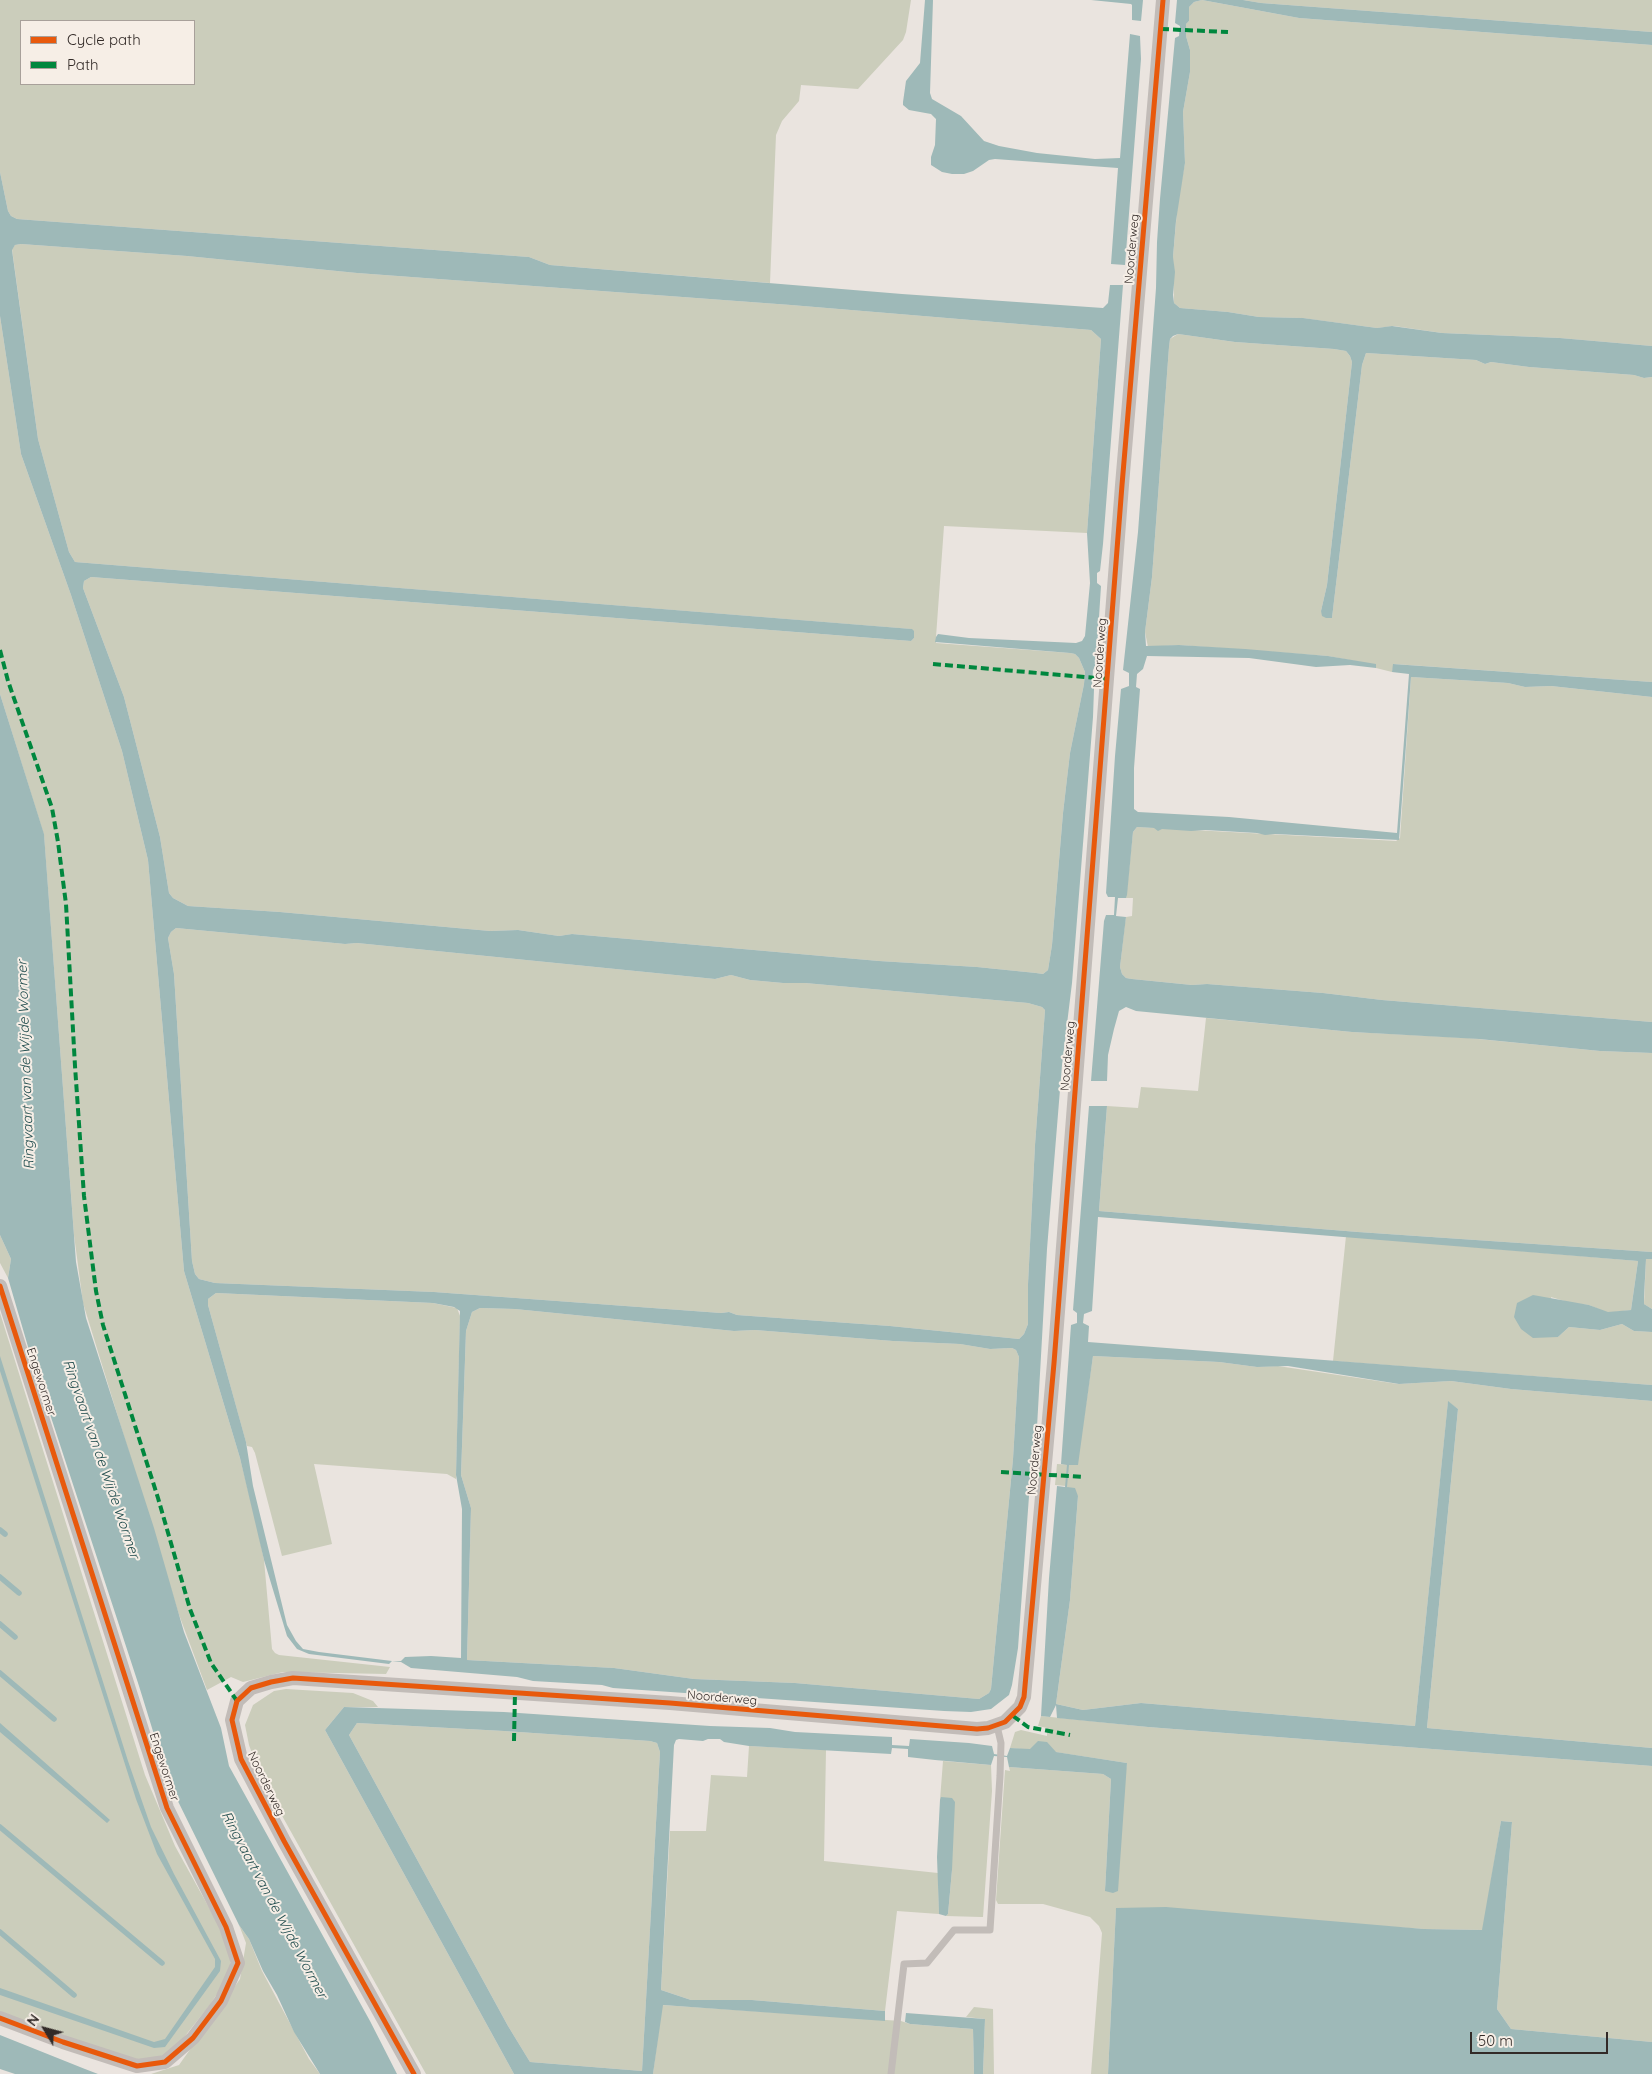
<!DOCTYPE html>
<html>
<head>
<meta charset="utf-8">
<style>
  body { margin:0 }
  #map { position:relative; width:1652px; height:2074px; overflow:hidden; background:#eae4df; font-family:Quicksand,sans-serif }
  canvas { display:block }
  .legend { position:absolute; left:20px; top:20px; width:175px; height:65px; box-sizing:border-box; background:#f6eee6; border:1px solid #a8a09a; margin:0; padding:6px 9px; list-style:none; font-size:15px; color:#322a27 }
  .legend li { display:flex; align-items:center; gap:10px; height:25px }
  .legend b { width:25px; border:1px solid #a8a09a }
  .north { position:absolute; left:20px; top:2004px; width:50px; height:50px; -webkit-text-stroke:4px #f6eee6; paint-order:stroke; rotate:307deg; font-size:14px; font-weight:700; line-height:20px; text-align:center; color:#322a27 }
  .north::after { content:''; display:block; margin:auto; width:18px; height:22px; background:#322a27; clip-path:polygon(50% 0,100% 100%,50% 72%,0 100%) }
  .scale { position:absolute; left:1470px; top:2032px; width:138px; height:22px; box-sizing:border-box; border:2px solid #322a27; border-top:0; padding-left:6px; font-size:15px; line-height:18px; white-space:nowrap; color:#322a27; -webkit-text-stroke:4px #f6eee6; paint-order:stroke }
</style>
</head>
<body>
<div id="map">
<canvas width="1652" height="2074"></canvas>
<ul class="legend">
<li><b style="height:6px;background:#e8590c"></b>Cycle path</li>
<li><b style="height:6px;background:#00873e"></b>Path</li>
</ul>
<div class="north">N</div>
<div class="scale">50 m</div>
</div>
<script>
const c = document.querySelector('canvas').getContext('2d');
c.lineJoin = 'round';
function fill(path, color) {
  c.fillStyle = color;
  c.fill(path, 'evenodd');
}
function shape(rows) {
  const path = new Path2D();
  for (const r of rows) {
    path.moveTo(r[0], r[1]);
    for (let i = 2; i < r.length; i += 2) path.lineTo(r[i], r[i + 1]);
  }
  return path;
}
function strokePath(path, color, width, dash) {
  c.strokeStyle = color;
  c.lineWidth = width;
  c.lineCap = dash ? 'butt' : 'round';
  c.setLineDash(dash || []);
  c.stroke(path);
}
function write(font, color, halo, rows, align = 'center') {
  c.font = font + ' Quicksand,sans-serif';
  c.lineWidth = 4;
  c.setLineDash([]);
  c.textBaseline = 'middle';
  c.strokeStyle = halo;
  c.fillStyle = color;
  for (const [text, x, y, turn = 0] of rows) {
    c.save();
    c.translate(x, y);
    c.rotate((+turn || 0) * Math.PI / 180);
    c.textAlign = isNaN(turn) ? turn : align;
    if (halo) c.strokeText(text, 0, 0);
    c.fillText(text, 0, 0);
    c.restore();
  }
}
fill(shape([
  [0,0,911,0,906,32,903,40,858,89,801,85,799,101,782,121,776,135,770,283,550,265,529,257,17,219,11,216,8,211,0,172],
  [21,21,194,21,194,84,21,84],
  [1202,0,1299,18,1652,45,1652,346,1560,338,1442,333,1394,326,1377,328,1302,318,1259,317,1228,312,1180,308,1174,303,1173,257,1178,199,1185,163,1183,112,1190,72,1190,50,1186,36,1186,24,1189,21,1189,7,1194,2],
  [1243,0,1652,0,1652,32,1261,3],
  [21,244,187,256,357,273,791,305,1091,330,1101,339,1087,533,944,526,936,637,936,643,1070,653,1075,654,1079,658,1085,672,1084,684,1070,753,1063,813,1052,945,1048,970,1043,974,1036,973,977,967,879,961,572,934,559,936,518,930,490,931,280,912,188,906,173,898,169,893,160,837,124,697,83,588,84,581,91,577,911,641,914,638,911,629,75,562,69,552,38,439,12,249,15,245],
  [0,316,21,454,71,595,122,751,148,860,184,1271,240,1458,257,1526,264,1560,272,1649,275,1653,279,1655,390,1667,386,1674,283,1672,243,1682,231,1677,207,1690,178,1612,83,1303,74,1235,44,835,0,694],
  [1178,334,1235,342,1334,349,1346,351,1350,356,1352,362,1327,585,1321,611,1332,618,1362,365,1366,353,1476,360,1485,364,1491,362,1529,367,1634,375,1644,378,1652,377,1652,682,1394,664,1392,672,1376,668,1376,665,1328,656,1179,645,1148,647,1145,632,1152,577,1169,347,1170,339],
  [1411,677,1508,683,1525,687,1551,686,1652,697,1652,1022,1382,1000,1323,993,1207,984,1192,985,1132,979,1126,978,1122,974,1120,967,1125,923,1126,917,1132,916,1133,898,1126,898,1133,832,1137,827,1379,840,1396,841,1400,838],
  [176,928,345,944,357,943,715,979,731,975,750,980,783,983,805,983,1028,1003,1042,1007,1045,1010,1035,1145,1028,1284,1028,1324,1024,1334,1019,1339,890,1326,737,1315,729,1312,721,1313,434,1292,215,1283,199,1279,195,1274,192,1261,174,974,168,938,171,932],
  [1206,1018,1352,1032,1468,1038,1600,1051,1652,1053,1652,1252,1358,1232,1099,1211,1107,1106,1138,1108,1141,1087,1198,1091],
  [0,1235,11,1259,8,1278,0,1263],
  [1346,1236,1638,1261,1631,1310,1608,1313,1589,1305,1571,1303,1551,1297,1558,1337,1569,1327,1600,1330,1622,1324,1634,1331,1652,1332,1652,1385,1333,1361],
  [1646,1258,1652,1259,1652,1309,1644,1304],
  [216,1293,433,1303,457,1308,460,1316,456,1479,447,1474,314,1464,332,1544,282,1556,255,1453,252,1447,247,1446,208,1305,208,1299],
  [480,1308,515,1309,734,1331,755,1330,893,1341,960,1344,990,1349,1012,1348,1016,1350,1019,1357,1013,1459,991,1689,989,1693,979,1699,795,1683,694,1679,614,1668,467,1660,471,1508,461,1475,466,1331,472,1312],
  [0,1313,145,1775,175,1846,218,1924,231,1959,230,1969,225,1982,209,2006,173,2051,156,2060,128,2059,0,2012],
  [1093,1356,1219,1362,1257,1367,1278,1366,1398,1384,1451,1381,1511,1389,1652,1401,1652,1748,1427,1728,1458,1409,1448,1402,1415,1726,1141,1703,1083,1710,1056,1704,1070,1600,1078,1496,1066,1486,1055,1485,1057,1464,1077,1465],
  [286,1689,353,1693,373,1701,378,1707,344,1707,325,1730,514,2074,426,2074,261,1778,249,1745,245,1725,253,1705,274,1691],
  [1041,1716,1148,1727,1652,1766,1652,2042,1511,2029,1497,2009,1512,1822,1501,1821,1483,1930,1424,1929,1116,1909,1108,2074,1091,2074,1102,1933,1099,1926,1090,1917,1043,1904,998,1904,996,1900,1005,1770,1010,1771,1009,1767,1103,1774,1111,1779,1105,1891,1127,1763,1055,1752,1010,1748,1015,1732,1021,1730,1047,1736,1047,1728,1038,1726],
  [357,1723,504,1731,650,1741,657,1743,660,1752,642,2071,530,2062,508,2026,349,1735],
  [749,1746,826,1750,824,1861,938,1873,939,1914,897,1911,885,2011,752,2000,691,2000,661,1990,670,1831,706,1831,711,1775,747,1777],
  [943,1761,991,1765,992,1791,983,1917,981,1917,946,1916,948,1914,952,1870,940,1800],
  [239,1925,249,1939,262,1971,309,2059,320,2074,151,2074,179,2065,240,1979,246,1943],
  [662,2005,901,2021,910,2024,973,2029,974,2074,653,2074],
  [974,2007,993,2009,994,2074,983,2074,985,2019,966,2017]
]), '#cbcdbb');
fill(shape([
  [925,0,933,0,930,93,932,99,961,116,984,141,999,146,1037,153,1095,159,1120,158,1130,34,1140,36,1141,59,1125,265,1111,264,1118,168,995,159,989,160,973,171,964,174,952,174,942,172,931,165,931,157,935,145,936,119,931,114,909,110,903,105,903,102,906,81,920,63],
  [1091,0,1143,0,1141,21,1132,20,1132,5,1131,4],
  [1177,0,1243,0,1261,3,1652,32,1652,45,1299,18,1202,0,1194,2,1189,7,1189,21,1186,24,1186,36,1190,50,1190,72,1183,112,1185,163,1176,221,1173,257,1175,272,1173,295,1174,303,1180,308,1228,312,1259,317,1303,318,1377,328,1392,326,1442,333,1560,338,1652,346,1652,377,1644,378,1634,375,1529,367,1491,362,1485,364,1476,360,1366,353,1362,365,1332,618,1326,618,1322,616,1321,611,1327,585,1352,362,1350,356,1346,351,1334,349,1235,342,1178,334,1173,336,1170,339,1169,347,1152,577,1145,632,1146,646,1179,645,1245,649,1328,656,1376,664,1376,668,1350,665,1316,667,1249,658,1147,656,1143,669,1137,674,1136,687,1140,689,1134,768,1134,809,1138,812,1229,817,1397,833,1409,674,1392,672,1393,664,1652,682,1652,697,1551,686,1525,687,1508,683,1411,677,1399,840,1275,834,1265,835,1257,833,1205,830,1191,831,1162,829,1158,831,1154,828,1137,827,1133,832,1127,895,1126,898,1118,898,1116,916,1126,917,1120,967,1122,974,1126,978,1132,979,1192,985,1207,984,1323,993,1382,1000,1652,1022,1652,1053,1600,1051,1479,1039,1352,1032,1136,1011,1126,1007,1119,1011,1114,1029,1108,1055,1107,1081,1091,1081,1104,921,1106,915,1114,915,1115,897,1108,897,1106,893,1115,756,1121,689,1129,686,1129,673,1123,670,1138,532,1156,288,1157,242,1160,199,1175,38,1179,36,1180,26,1175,23],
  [0,172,8,211,11,216,17,219,529,257,550,265,902,294,1103,308,1108,303,1110,285,1123,285,1103,544,1100,571,1097,573,1097,583,1101,586,1096,664,1093,670,1092,685,1094,689,1093,717,1072,983,1062,1065,1047,1249,1037,1427,1029,1496,1018,1648,1012,1685,1009,1695,991,1709,971,1712,944,1711,613,1688,602,1685,533,1681,517,1677,411,1668,401,1662,392,1661,389,1664,309,1654,297,1649,287,1636,264,1560,240,1458,184,1271,148,860,122,751,71,595,21,454,0,316],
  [21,244,187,256,357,273,791,305,1091,330,1101,339,1087,533,1090,583,1085,636,1082,641,1076,643,969,638,938,634,936,637,935,642,1070,653,1075,654,1079,658,1085,672,1084,684,1070,753,1063,813,1052,945,1048,970,1043,974,1036,973,977,967,879,961,572,934,559,936,518,930,490,931,280,912,188,906,173,898,169,893,160,837,124,697,83,588,84,581,91,577,911,641,914,638,914,631,912,629,75,562,69,552,38,439,12,250,15,245],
  [176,928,345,944,357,943,715,979,731,975,750,980,783,983,805,983,1028,1003,1042,1007,1045,1010,1035,1145,1028,1284,1028,1324,1024,1334,1019,1339,890,1326,737,1315,729,1312,721,1313,434,1292,215,1283,199,1279,195,1274,192,1261,174,974,168,938,171,932],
  [216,1293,433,1303,454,1307,460,1311,456,1475,462,1509,461,1658,431,1656,405,1657,401,1661,392,1661,319,1652,303,1649,296,1641,287,1625,253,1486,246,1442,208,1305,208,1299],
  [480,1308,515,1309,734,1331,755,1330,893,1341,960,1344,990,1349,1012,1348,1016,1350,1019,1357,1013,1459,991,1689,989,1693,979,1699,795,1683,694,1679,614,1668,467,1660,471,1508,461,1475,466,1331,472,1312],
  [0,694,44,834,76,1262,86,1318,154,1528,184,1632,221,1728,229,1766,370,2021,397,2074,320,2074,294,2032,277,1995,263,1971,249,1939,239,1925,169,1783,139,1686,29,1350,8,1278,11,1259,0,1235],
  [1089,1106,1107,1106,1099,1211,1358,1232,1652,1252,1652,1259,1646,1259,1644,1297,1644,1304,1652,1309,1652,1332,1634,1331,1622,1324,1600,1330,1569,1327,1558,1337,1533,1338,1521,1329,1514,1317,1517,1303,1533,1295,1589,1305,1608,1312,1631,1310,1638,1261,1098,1217,1092,1311,1084,1314,1083,1323,1089,1326,1088,1342,1652,1385,1652,1401,1511,1389,1451,1381,1399,1384,1288,1366,1257,1367,1219,1362,1093,1356,1078,1465,1069,1465,1067,1487,1075,1488,1078,1496,1070,1600,1056,1704,1083,1710,1141,1703,1415,1726,1448,1401,1458,1409,1427,1728,1652,1748,1652,1766,1148,1727,1057,1718,1056,1705,1050,1717,1041,1716,1049,1578,1057,1486,1065,1487,1067,1465,1061,1464,1071,1325,1077,1323,1077,1313,1073,1310],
  [0,1356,128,1761,151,1827,174,1874,221,1961,220,1971,165,2047,154,2048,0,1995,0,1988,154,2042,165,2039,215,1967,215,1959,157,1854,136,1799,0,1371],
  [344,1707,504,1712,710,1726,770,1728,795,1732,892,1737,892,1745,909,1746,910,1739,969,1743,992,1746,994,1754,1007,1756,1010,1748,1030,1749,1038,1741,1047,1742,1056,1752,1127,1763,1118,1891,1113,1893,1105,1891,1111,1779,1103,1774,1009,1767,1007,1757,994,1756,991,1765,935,1760,908,1757,908,1749,892,1748,891,1754,749,1746,724,1742,720,1739,708,1739,703,1741,679,1739,676,1740,674,1745,661,1990,691,2000,752,2000,885,2011,885,2021,663,2005,653,2074,514,2074,325,1730],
  [357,1723,504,1731,650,1741,657,1743,660,1752,642,2071,530,2062,508,2026,349,1735],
  [0,1723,110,1820,107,1823,0,1732],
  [941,1797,952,1798,955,1802,952,1870,948,1914,946,1916,939,1914,937,1857,940,1800],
  [1501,1821,1512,1822,1497,2009,1511,2029,1652,2042,1652,2074,1108,2074,1116,1908,1166,1907,1424,1929,1482,1930],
  [906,2013,985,2019,983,2074,974,2074,973,2029,910,2024,905,2022],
  [0,2035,85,2069,98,2074,15,2074,0,2069]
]), '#9eb9b8');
strokePath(shape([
  [0,1530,5,1534],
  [0,1577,19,1593],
  [0,1624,15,1637],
  [0,1673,54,1719],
  [0,1827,162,1963],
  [0,1932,74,1995]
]), '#9eb9b8', 5.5);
strokePath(shape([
  [891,2074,904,1964,927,1963,954,1930,990,1930,1000,1776,1001,1743,997,1726]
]), '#c2bcb8', 7);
strokePath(shape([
  [0,1286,167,1808,226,1927,238,1963,221,2001,193,2038,165,2062,137,2066,63,2042,0,2018],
  [414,2074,284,1841,241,1759,232,1720,237,1701,251,1688,271,1682,293,1678,670,1703,977,1729,988,1728,1005,1722,1020,1707,1024,1697,1054,1363,1122,485,1163,0]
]), '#c2bcb8', 14);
strokePath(shape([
  [1161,29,1228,32],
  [0,650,8,681,52,808,58,842,66,904,75,1066,84,1196,96,1291,103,1325,158,1498,190,1609,211,1663,237,1701],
  [933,664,1108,679],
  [1001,1472,1084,1477],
  [1013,1716,1028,1727,1070,1735],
  [514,1741,515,1692]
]), '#00873e', 4, [8, 4]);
strokePath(shape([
  [0,1286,167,1808,226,1927,238,1963,221,2001,193,2038,165,2062,137,2066,63,2042,0,2018],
  [414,2074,284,1841,241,1759,232,1720,237,1701,251,1688,271,1682,293,1678,670,1703,977,1729,988,1728,1005,1722,1020,1707,1024,1697,1054,1363,1122,485,1163,0]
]), '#e8590c', 5);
write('12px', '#322a27', '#f6eee6', [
  ["Noorderweg",1132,249,-85],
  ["Noorderweg",1100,653,-86],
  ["Noorderweg",1068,1056,-85],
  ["Engewormer",41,1382,72],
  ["Noorderweg",1035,1460,-85],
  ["Noorderweg",722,1698,5],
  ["Engewormer",164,1767,72],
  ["Noorderweg",266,1784,64]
]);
write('italic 14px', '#224e4f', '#f6eee6', [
  ["Ringvaart van de Wijde Wormer",26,1065,-92],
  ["Ringvaart van de Wijde Wormer",101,1459,71],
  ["Ringvaart van de Wijde Wormer",274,1905,62]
]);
</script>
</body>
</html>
